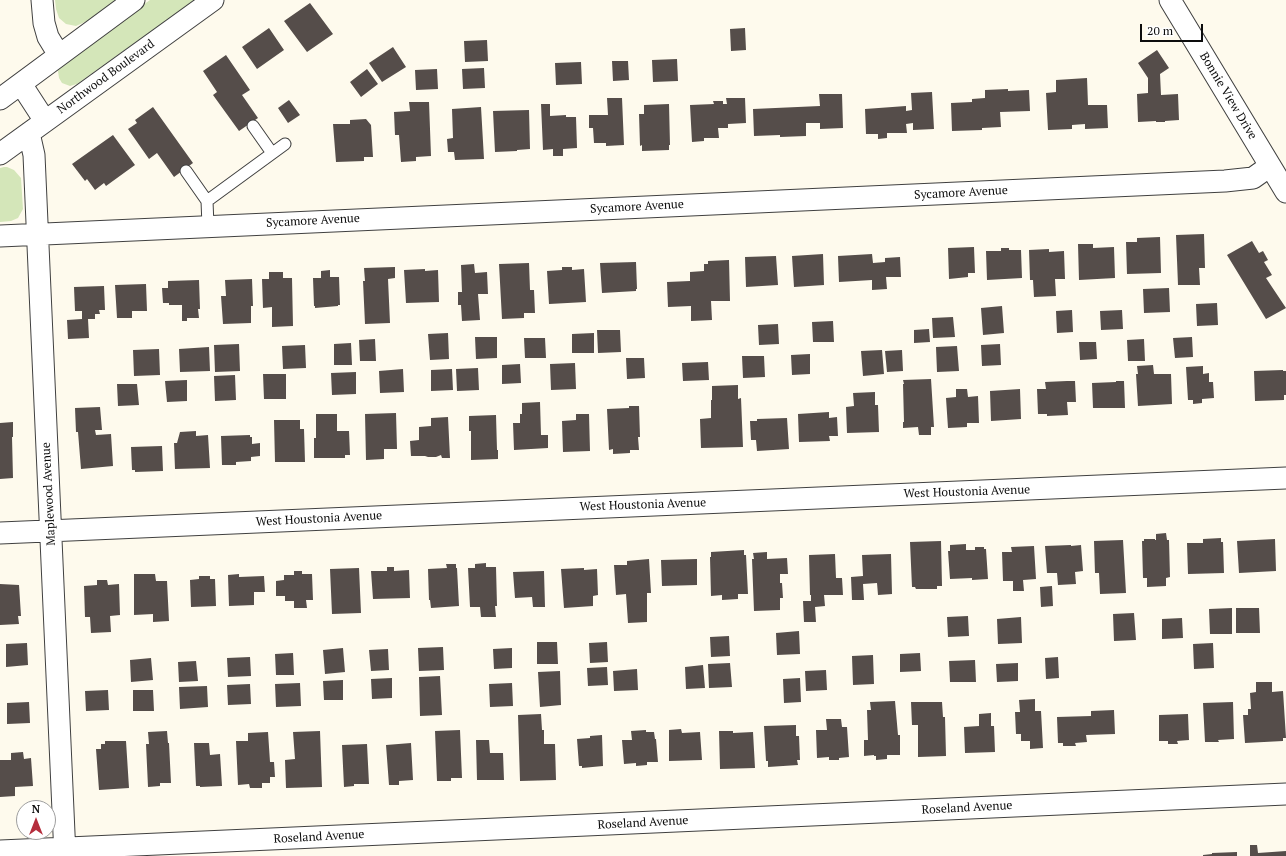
<!DOCTYPE html>
<html>
<head>
<meta charset="utf-8">
<style>
  body { margin:0 }
  #map { position:relative; width:1286px; height:856px; overflow:hidden; background:#fefaed; font-family:"PT Serif",serif }
  canvas { display:block }
  .north { position:absolute; left:16px; top:800px; width:40px; height:40px; box-sizing:border-box; background:#fff; border:1px solid #9e9e9e; border-radius:50%; rotate:0deg; font-size:11px; font-weight:700; line-height:16px; text-align:center; color:#0d0d0d }
  .north::after { content:''; display:block; margin:auto; width:14px; height:18px; background:#b52d3c; clip-path:polygon(50% 0,100% 100%,50% 72%,0 100%) }
  .scale { position:absolute; left:1140px; top:24px; width:63px; height:18px; box-sizing:border-box; border:2px solid #0d0d0d; border-top:0; padding-left:5px; font-size:12px; line-height:14px; white-space:nowrap; color:#0d0d0d; -webkit-text-stroke:3px #fff; paint-order:stroke }
</style>
</head>
<body>
<div id="map">
<canvas width="1286" height="856"></canvas>
<div class="north">N</div>
<div class="scale">20 m</div>
</div>
<script>
const c = document.querySelector('canvas').getContext('2d');
c.lineJoin = 'round';
function fill(path, color) {
  c.fillStyle = color;
  c.fill(path, 'evenodd');
}
function shape(rows) {
  const path = new Path2D();
  for (const r of rows) {
    path.moveTo(r[0], r[1]);
    for (let i = 2; i < r.length; i += 2) path.lineTo(r[i], r[i + 1]);
  }
  return path;
}
function strokePath(path, color, width, dash) {
  c.strokeStyle = color;
  c.lineWidth = width;
  c.lineCap = dash ? 'butt' : 'round';
  c.setLineDash(dash || []);
  c.stroke(path);
}
function write(font, color, halo, rows, align = 'center') {
  c.font = font + ' "PT Serif",serif';
  c.lineWidth = 4;
  c.setLineDash([]);
  c.textBaseline = 'middle';
  c.strokeStyle = halo;
  c.fillStyle = color;
  for (const [text, x, y, turn = 0] of rows) {
    c.save();
    c.translate(x, y);
    c.rotate((+turn || 0) * Math.PI / 180);
    c.textAlign = isNaN(turn) ? turn : align;
    if (halo) c.strokeText(text, 0, 0);
    c.fillText(text, 0, 0);
    c.restore();
  }
}
fill(shape([
  [55,0,117,0,87,21,76,26,66,24,59,18,56,9],
  [150,0,195,0,77,84,70,86,62,83,59,78,58,71,59,67,68,59],
  [4,167,7,167,14,170,21,178,23,209,18,218,11,221,0,222,0,168]
]), '#d4e6b9');
fill(shape([
  [310,3,333,34,307,52,284,21],
  [269,28,284,50,257,69,242,47],
  [745,28,746,50,731,51,730,29],
  [487,40,488,61,465,62,464,41],
  [393,47,406,67,382,82,369,63],
  [1157,50,1169,68,1160,74,1161,95,1178,94,1179,120,1165,121,1165,122,1156,122,1156,121,1138,122,1137,94,1148,93,1148,78,1138,63],
  [226,55,250,90,242,95,258,118,239,131,213,95,217,92,203,71],
  [677,59,678,81,653,82,652,60],
  [612,61,628,61,629,80,613,81],
  [581,62,582,84,556,85,555,63],
  [484,68,485,88,463,89,462,69],
  [367,69,378,84,361,97,350,82],
  [437,69,438,89,416,90,415,70],
  [1087,78,1088,105,1107,105,1108,128,1085,129,1085,124,1072,125,1072,129,1048,130,1046,93,1056,92,1056,80],
  [1008,89,1008,91,1029,90,1030,111,1000,112,1001,127,982,128,982,130,952,131,951,103,972,102,972,99,985,98,985,90],
  [932,92,934,129,913,130,913,123,906,124,907,133,887,133,887,138,878,139,878,134,866,134,865,109,906,106,906,111,912,110,911,93],
  [819,94,842,94,843,128,820,129,820,123,806,123,806,136,780,137,780,135,754,136,753,109,820,106],
  [607,98,622,98,624,145,606,146,606,143,594,143,593,128,589,128,589,115,608,115],
  [726,98,745,98,746,123,728,124,728,128,718,128,719,138,704,138,704,141,692,142,690,105,714,104,713,101,723,101,723,104,727,104],
  [289,100,300,115,288,123,278,108],
  [409,102,429,102,431,156,416,157,416,161,401,162,399,135,395,135,394,112,410,111],
  [541,104,550,104,550,116,566,115,566,117,576,117,577,148,563,149,563,156,553,156,553,149,543,150],
  [669,104,670,145,669,145,669,150,642,151,642,145,640,146,639,114,644,114,644,105],
  [153,107,193,163,174,177,157,153,149,159,128,129,137,123,135,120],
  [481,107,484,159,455,160,454,152,448,152,447,139,453,138,452,109],
  [529,110,530,149,517,150,517,151,495,152,493,111],
  [366,119,371,125,373,157,364,157,364,161,336,162,333,124,350,124,350,120],
  [113,135,135,165,106,186,104,183,95,190,87,179,85,181,72,164],
  [1204,234,1205,268,1199,268,1200,285,1178,285,1176,235],
  [1160,237,1161,273,1127,274,1126,242,1137,242,1137,238],
  [1252,241,1259,253,1263,251,1268,260,1264,262,1272,275,1266,278,1286,308,1266,319,1227,255],
  [1078,244,1093,244,1093,248,1114,247,1115,278,1079,280],
  [974,247,975,273,968,273,968,277,949,279,948,248],
  [1001,248,1009,248,1009,250,1021,250,1022,278,987,280,986,251,1001,251],
  [1049,249,1049,252,1064,251,1065,279,1055,279,1056,296,1034,297,1033,280,1030,280,1029,250],
  [823,254,824,285,794,287,792,256],
  [872,254,873,263,885,262,885,258,900,257,901,277,886,277,887,289,872,290,872,280,839,282,838,256],
  [776,256,778,285,746,287,745,257],
  [729,260,730,301,711,301,712,320,691,321,691,306,668,307,667,282,690,281,690,272,704,271,704,264,708,264,708,261],
  [636,262,637,289,636,289,636,291,602,293,600,263],
  [529,263,530,290,534,290,535,313,524,313,524,318,502,319,499,264],
  [474,264,475,273,487,272,488,294,478,294,480,320,462,321,461,305,458,305,458,292,462,292,461,265],
  [395,267,395,278,388,279,390,323,365,324,363,281,365,281,364,268],
  [562,267,572,267,572,270,584,269,586,302,549,304,547,271,562,270],
  [425,269,425,271,438,270,439,302,406,303,404,270],
  [330,270,330,277,339,277,340,305,338,305,338,306,315,308,315,306,314,306,313,278,321,278,321,271],
  [269,272,283,272,283,278,292,278,293,326,272,327,272,307,263,308,262,279,269,279],
  [252,279,253,306,251,306,251,323,223,324,221,296,226,296,225,280],
  [199,280,200,309,198,309,199,318,187,318,187,321,182,321,182,305,169,305,169,303,163,303,162,288,168,288,168,281],
  [146,284,147,311,132,311,132,318,117,318,115,285],
  [104,286,105,310,99,310,100,314,95,314,95,319,88,319,89,338,68,339,67,320,82,319,82,311,75,311,74,287],
  [1169,288,1170,312,1144,313,1143,289],
  [1217,303,1218,325,1197,326,1196,304],
  [1002,306,1004,333,983,335,981,308],
  [1072,310,1073,332,1057,333,1056,311],
  [1122,310,1123,329,1101,330,1100,311],
  [953,317,955,337,933,338,932,318],
  [833,321,834,342,813,342,812,322],
  [778,324,779,344,759,345,758,325],
  [929,329,930,342,914,343,914,330],
  [597,330,620,330,621,352,598,353],
  [448,333,449,359,430,360,428,334],
  [594,333,594,353,572,353,572,334],
  [475,337,497,337,497,358,476,359],
  [1192,337,1193,357,1175,358,1173,338],
  [524,338,545,338,546,358,525,358],
  [375,339,376,361,360,361,359,340],
  [1144,339,1145,361,1128,361,1127,340],
  [1079,342,1096,342,1097,359,1080,360],
  [351,343,352,365,334,365,334,344],
  [239,344,240,371,215,372,214,345],
  [1000,344,1001,365,982,366,981,345],
  [305,345,306,368,283,369,282,346],
  [957,346,959,371,937,372,936,347],
  [209,347,210,371,180,372,179,349],
  [159,349,160,375,134,376,133,350],
  [882,350,884,374,863,376,861,351],
  [902,350,903,371,887,372,885,351],
  [810,354,810,374,792,375,791,355],
  [742,356,764,356,765,377,743,378],
  [626,358,644,358,645,378,627,379],
  [708,362,709,380,683,381,682,363],
  [575,363,576,389,551,390,550,364],
  [520,364,521,383,502,384,502,365],
  [1153,365,1154,374,1171,374,1172,404,1138,406,1136,374,1138,374,1137,366],
  [1203,366,1203,374,1209,373,1209,382,1213,382,1214,398,1202,399,1202,403,1193,404,1193,400,1188,400,1186,367],
  [478,368,479,390,457,391,456,369],
  [403,369,404,392,380,393,379,371],
  [452,369,453,390,431,391,431,370],
  [1283,370,1283,371,1286,371,1286,395,1284,395,1284,400,1255,401,1254,371],
  [356,372,356,394,332,395,331,373],
  [263,374,286,374,286,399,264,399],
  [235,375,236,400,215,401,214,376],
  [931,379,934,427,931,427,931,435,919,435,918,427,903,428,903,422,904,422,903,384,904,384,903,380],
  [187,380,187,401,167,402,165,381],
  [1067,381,1075,381,1076,402,1067,402,1068,415,1047,416,1047,414,1038,414,1037,389,1046,389,1045,382],
  [1116,381,1124,381,1125,408,1093,408,1092,383,1116,382],
  [117,384,137,384,139,405,118,406],
  [738,385,738,399,741,398,743,447,701,448,700,419,711,418,711,400,712,400,712,386],
  [956,389,967,389,968,397,978,396,979,423,967,423,967,427,948,428,946,398,956,397],
  [1020,389,1021,419,991,421,990,391],
  [875,392,875,405,878,405,879,432,847,433,846,407,854,406,853,393],
  [540,402,541,435,548,435,548,448,514,450,513,423,520,423,520,414,522,414,522,403],
  [629,406,639,406,640,437,638,437,639,450,630,450,630,453,613,454,613,449,609,450,607,409,629,408],
  [100,407,102,430,95,430,96,435,111,434,113,466,81,469,78,432,76,432,75,408],
  [829,412,829,418,837,417,838,436,829,436,830,441,799,442,798,414],
  [396,413,397,449,384,449,384,459,366,460,365,414],
  [316,414,337,414,337,431,349,431,350,455,345,455,345,458,314,458,314,438,316,438],
  [576,414,589,414,590,451,563,452,562,421,576,420],
  [496,415,497,450,498,450,498,459,471,460,471,431,469,431,469,416],
  [448,417,450,458,442,458,441,455,436,457,428,457,425,456,411,456,410,441,419,440,419,427,431,426,431,418],
  [787,418,789,449,757,451,756,440,751,440,750,421,757,421,757,419],
  [274,420,300,420,300,429,304,429,305,462,275,462],
  [13,422,13,437,12,437,13,478,0,479,0,423],
  [196,431,196,436,208,435,210,468,175,469,174,443,177,443,180,432],
  [250,435,250,437,252,437,252,444,260,443,260,456,251,457,251,461,236,462,236,465,222,465,221,436],
  [162,446,163,471,135,472,135,470,132,470,131,447],
  [1166,533,1167,540,1169,540,1170,577,1166,578,1166,586,1147,587,1147,578,1143,578,1142,541,1144,541,1144,539,1155,539,1155,540,1156,540,1156,534],
  [1221,538,1221,542,1223,542,1224,573,1188,574,1187,543,1203,543,1203,539],
  [1275,539,1276,571,1239,573,1237,541],
  [1123,540,1126,593,1100,594,1099,573,1095,573,1094,541],
  [941,541,942,586,937,586,937,589,916,589,915,587,912,587,910,542],
  [966,544,966,550,975,550,975,547,984,547,984,549,986,549,988,579,972,580,972,578,950,579,948,551,950,551,950,545],
  [1071,545,1071,546,1081,545,1083,571,1075,572,1076,584,1058,585,1057,573,1047,573,1045,546],
  [1034,546,1036,579,1023,580,1024,591,1013,591,1013,581,1003,581,1002,552,1012,552,1011,547],
  [744,550,744,555,746,555,748,594,738,594,738,599,722,600,722,595,711,596,710,557,711,557,711,552],
  [767,552,767,559,787,558,788,574,780,574,780,583,782,583,783,598,780,598,780,610,754,611,752,559,754,559,753,553],
  [835,554,836,578,842,578,843,595,824,595,825,606,815,607,816,622,804,622,803,601,811,601,811,595,810,595,809,555],
  [891,554,892,594,878,595,877,583,863,584,864,600,852,600,851,577,863,576,862,555],
  [649,559,651,593,647,593,647,622,628,623,626,594,616,595,614,565,627,565,627,561],
  [697,559,697,585,662,586,661,560],
  [486,563,486,567,496,567,497,606,495,606,496,617,481,617,480,607,470,607,468,568,475,568,475,564],
  [446,564,456,564,456,568,457,568,459,606,431,608,430,600,429,600,428,569,447,568],
  [387,567,394,567,394,571,409,570,410,598,373,599,371,571,387,571],
  [359,568,361,613,332,614,330,569],
  [584,568,584,570,597,569,598,595,593,596,593,606,564,608,561,569],
  [294,571,302,571,302,574,312,574,313,600,306,600,307,608,294,608,294,601,285,601,285,596,276,596,276,581,284,580,284,575,294,575],
  [544,571,545,607,533,607,532,597,515,598,513,572],
  [134,574,155,574,156,581,167,581,169,621,153,622,153,614,134,615],
  [239,574,239,577,264,576,265,592,254,592,254,605,229,606,228,575],
  [199,576,210,576,210,579,215,579,216,606,191,607,190,580,199,579],
  [97,580,107,580,108,585,119,584,120,615,110,616,111,632,91,633,90,617,85,617,84,586,97,585],
  [0,584,19,585,21,616,18,616,19,624,0,625],
  [1052,586,1053,606,1041,607,1040,587],
  [1232,608,1232,634,1210,634,1209,609],
  [1236,608,1259,608,1260,633,1236,633],
  [1134,613,1136,640,1114,641,1113,614],
  [968,616,969,636,948,637,947,617],
  [1021,617,1022,643,998,644,997,619],
  [1182,618,1183,638,1162,639,1162,619],
  [799,631,800,654,777,655,776,633],
  [729,636,730,656,711,657,710,637],
  [537,642,557,642,558,664,537,664],
  [607,642,608,662,590,663,589,643],
  [27,643,28,665,6,667,6,644],
  [1213,643,1214,668,1194,669,1193,644],
  [443,647,444,670,419,671,418,648],
  [343,648,345,672,325,674,323,650],
  [512,648,512,668,494,669,493,649],
  [388,649,389,670,371,671,369,650],
  [293,653,294,675,276,675,275,654],
  [920,653,921,671,900,672,900,654],
  [873,655,874,684,853,685,852,656],
  [250,657,251,676,228,677,227,658],
  [1058,657,1059,678,1046,679,1045,658],
  [151,658,153,680,131,682,130,660],
  [975,660,976,682,950,682,949,661],
  [196,661,198,681,179,682,178,662],
  [730,663,732,687,709,688,708,664],
  [1018,663,1018,681,997,682,996,664],
  [703,665,705,688,686,689,685,667],
  [607,667,608,685,588,686,587,668],
  [637,669,638,690,614,691,613,671],
  [826,670,827,690,806,691,805,671],
  [560,671,561,705,540,707,538,672],
  [440,676,442,715,420,716,419,677],
  [392,678,392,698,372,699,371,679],
  [800,678,801,702,784,703,783,679],
  [343,680,343,700,324,700,323,681],
  [1256,682,1272,682,1272,692,1283,691,1286,738,1283,738,1283,741,1245,743,1243,715,1248,715,1248,709,1251,709,1250,693,1256,692],
  [300,683,301,706,276,707,275,684],
  [512,683,513,706,490,707,489,684],
  [250,684,251,704,228,705,227,685],
  [207,686,208,707,180,709,179,687],
  [108,690,109,710,86,711,85,691],
  [133,690,153,690,154,711,133,711],
  [1035,699,1035,711,1041,711,1043,748,1030,749,1030,741,1021,741,1021,734,1016,734,1015,712,1020,712,1019,700],
  [895,701,898,735,900,735,900,755,887,755,887,759,876,760,876,756,874,756,874,755,864,756,864,740,868,740,867,710,871,710,870,702],
  [29,702,30,723,7,724,7,703],
  [911,702,942,702,943,717,945,717,946,756,918,757,918,725,912,725],
  [1233,702,1234,739,1218,740,1219,742,1205,742,1203,703],
  [1114,710,1115,734,1086,735,1087,742,1075,743,1076,746,1063,746,1063,743,1058,743,1057,717,1091,716,1091,711],
  [991,713,991,726,994,726,995,752,965,753,964,727,979,726,979,714],
  [541,714,542,730,544,730,544,744,555,744,556,780,520,781,518,715],
  [1188,714,1189,740,1177,741,1178,744,1168,744,1168,741,1159,741,1159,715],
  [826,719,841,719,842,727,847,727,849,757,839,758,839,760,829,760,829,757,817,758,816,730,827,730],
  [796,725,796,736,799,736,800,760,797,760,798,765,768,767,768,761,766,761,764,726],
  [681,729,682,733,700,732,702,760,669,761,669,730],
  [460,730,462,778,451,778,451,781,437,781,435,731],
  [646,730,646,732,654,732,655,739,656,739,658,762,647,762,647,765,636,766,636,763,624,764,622,740,632,740,631,731],
  [167,731,168,743,169,743,171,783,160,783,160,786,148,787,146,744,149,744,148,732],
  [320,731,322,787,286,788,285,760,295,759,293,732],
  [719,731,733,731,733,733,753,732,755,768,720,769],
  [268,732,270,762,274,762,275,777,270,777,270,783,262,783,262,788,250,788,249,784,238,785,236,741,248,741,248,733],
  [602,735,603,766,582,768,582,766,579,766,577,739,590,738,590,736],
  [476,740,489,740,490,753,503,753,504,780,477,780],
  [105,741,126,741,129,788,99,790,96,749,101,749,101,744,105,744],
  [194,743,209,743,210,755,220,754,222,786,200,787,200,786,196,786],
  [411,743,413,780,399,781,399,785,389,785,386,745],
  [367,744,369,784,354,784,354,786,344,787,342,745],
  [23,752,24,759,31,758,33,786,15,787,15,796,0,797,0,760,11,760,11,753],
  [1250,845,1257,845,1258,853,1286,851,1286,856,1250,856],
  [1237,852,1237,856,1203,856,1203,855,1212,854,1212,853]
]), '#554d4a');
const lane = shape([
  [253,126,272,153],
  [186,171,207,201],
  [208,226,207,201,285,144]
]);
const street = shape([
  [42,0,44,23,48,37,59,55],
  [1170,0,1286,192],
  [21,84,45,121],
  [0,99,134,0],
  [29,133,34,155,65,856],
  [0,154,213,0],
  [0,236,1225,181,1253,178,1270,166],
  [0,533,1286,478],
  [0,851,1286,794]
]);
strokePath(lane, '#404040', 13);
strokePath(street, '#404040', 23);
strokePath(lane, '#fff', 11);
strokePath(street, '#fff', 21);
write('12px', '#0d0d0d', '#fff', [
  ["Northwood Boulevard",106,77,-36],
  ["Bonnie View Drive",1228,96,59],
  ["Sycamore Avenue",961,193,-3],
  ["Sycamore Avenue",637,207,-3],
  ["Sycamore Avenue",313,221,-3],
  ["West Houstonia Avenue",967,492,-2],
  ["Maplewood Avenue",49,494,-93],
  ["West Houstonia Avenue",643,505,-2],
  ["West Houstonia Avenue",319,519,-3],
  ["Roseland Avenue",967,808,-3],
  ["Roseland Avenue",643,823,-3],
  ["Roseland Avenue",319,837,-3]
]);
</script>
</body>
</html>
